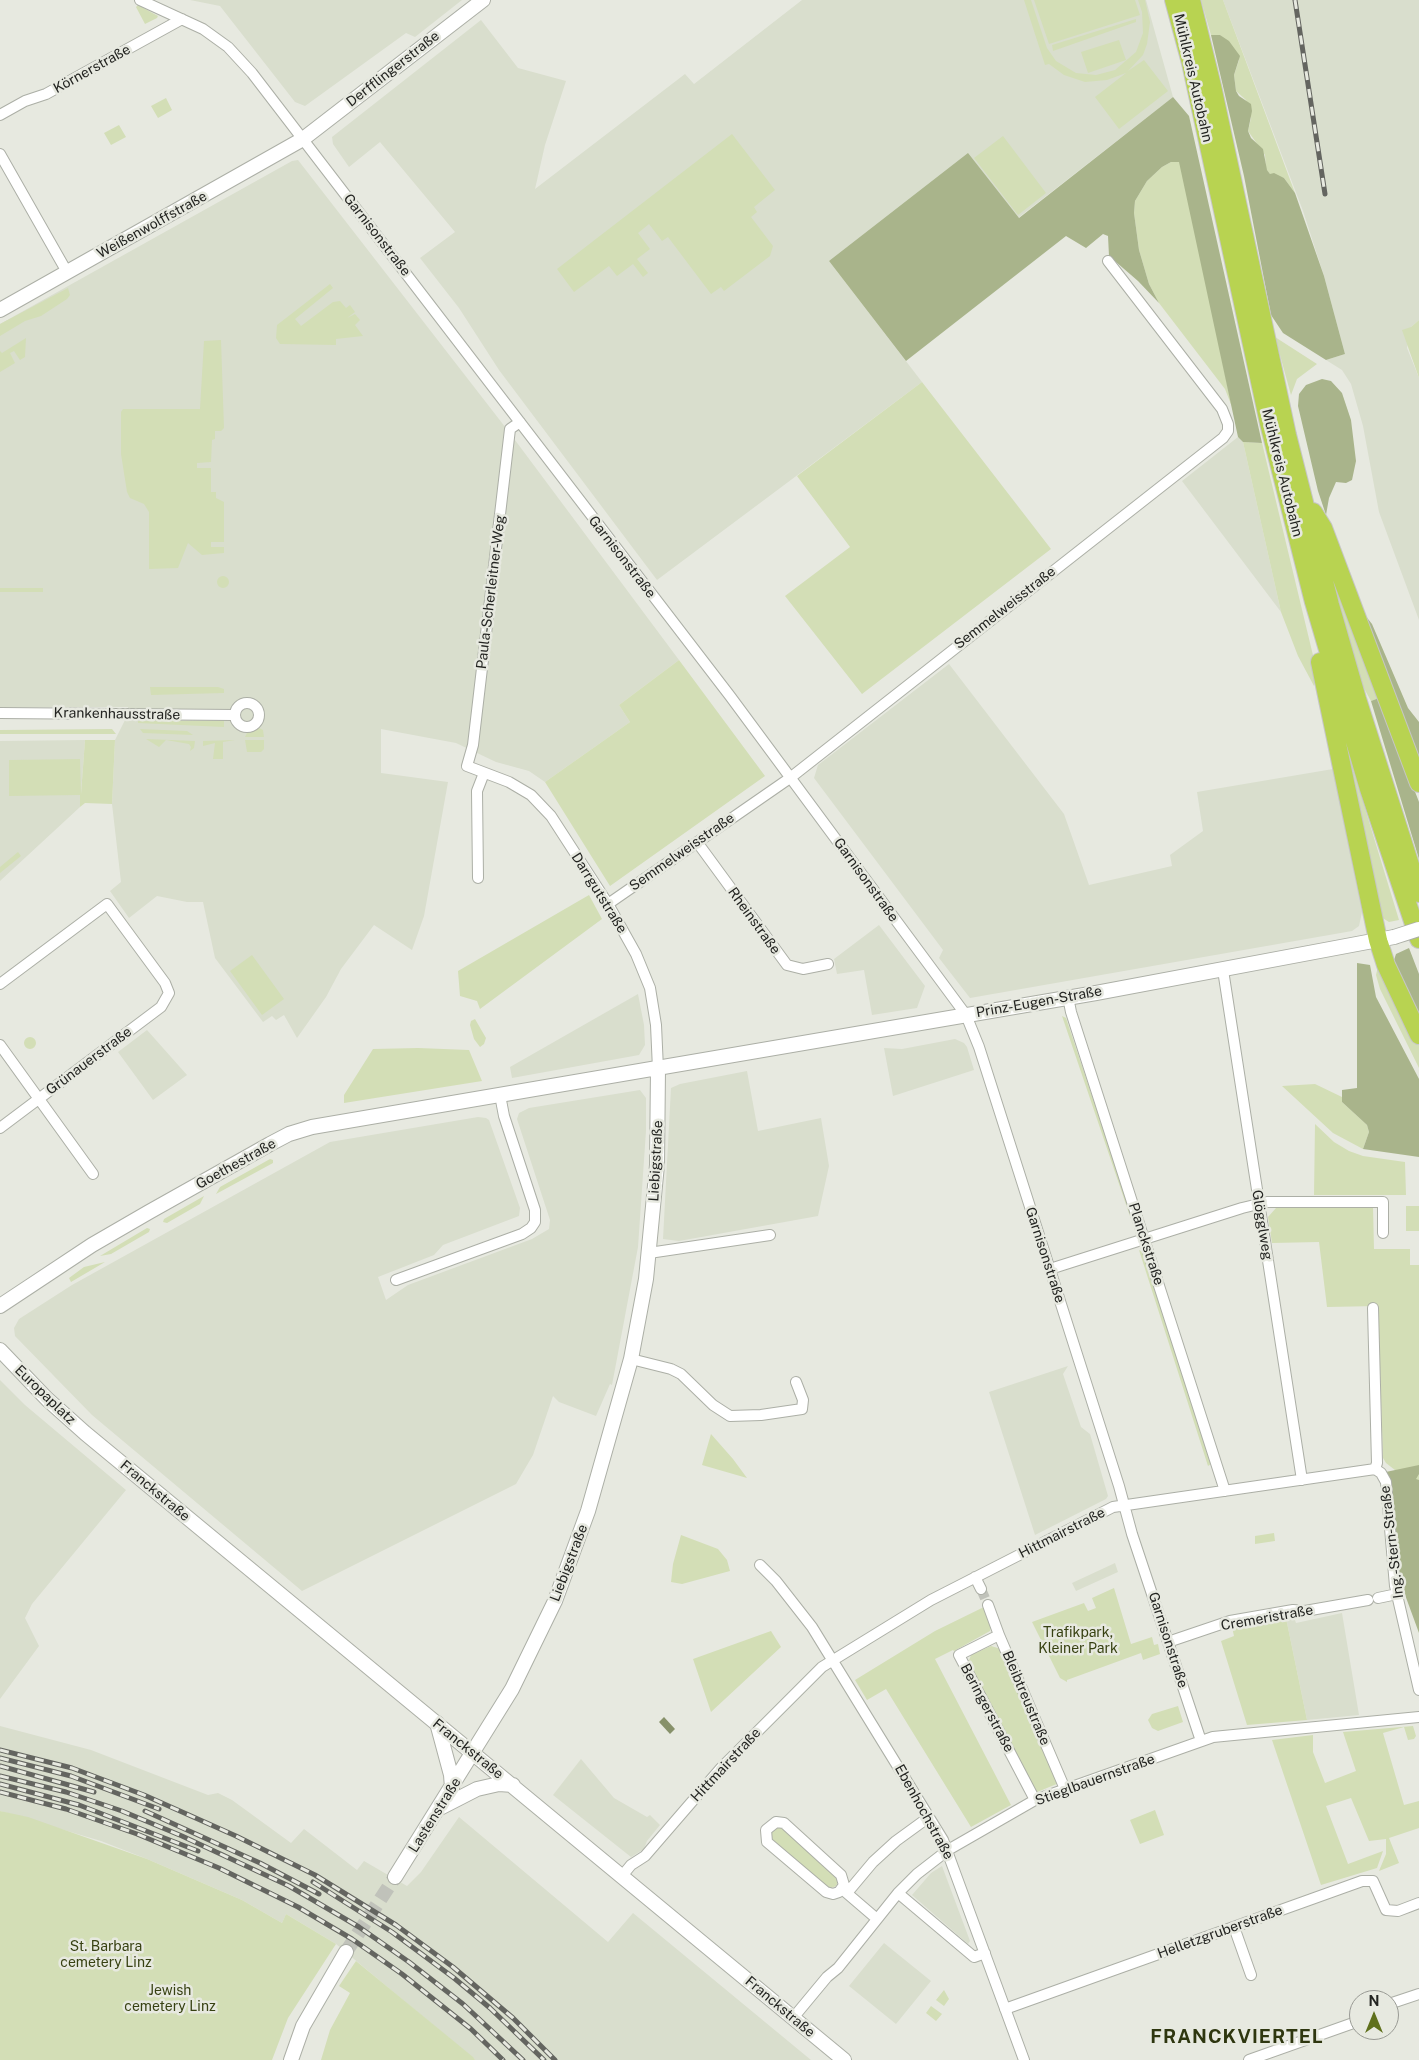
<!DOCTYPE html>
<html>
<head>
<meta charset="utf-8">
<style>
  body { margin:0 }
  #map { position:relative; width:1419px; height:2060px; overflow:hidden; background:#e7e9e0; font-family:"Public Sans",sans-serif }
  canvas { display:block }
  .north { position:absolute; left:1349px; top:1990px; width:50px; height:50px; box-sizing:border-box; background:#e7e9e0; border:1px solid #999a94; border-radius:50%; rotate:0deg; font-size:14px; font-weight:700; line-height:20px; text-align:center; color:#232421 }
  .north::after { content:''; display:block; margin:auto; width:18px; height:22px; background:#5f701c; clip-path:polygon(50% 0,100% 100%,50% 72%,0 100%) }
</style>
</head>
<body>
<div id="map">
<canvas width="1419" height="2060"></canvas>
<div class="north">N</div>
</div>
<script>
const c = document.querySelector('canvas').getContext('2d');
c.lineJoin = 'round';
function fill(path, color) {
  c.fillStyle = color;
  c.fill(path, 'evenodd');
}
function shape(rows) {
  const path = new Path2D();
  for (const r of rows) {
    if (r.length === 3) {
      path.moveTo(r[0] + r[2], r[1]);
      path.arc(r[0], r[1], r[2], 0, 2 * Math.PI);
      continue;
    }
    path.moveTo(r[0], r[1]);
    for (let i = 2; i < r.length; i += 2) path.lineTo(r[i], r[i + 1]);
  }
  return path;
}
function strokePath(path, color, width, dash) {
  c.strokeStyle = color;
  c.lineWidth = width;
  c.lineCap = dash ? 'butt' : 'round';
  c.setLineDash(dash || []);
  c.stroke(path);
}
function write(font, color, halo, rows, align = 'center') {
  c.font = font + ' "Public Sans",sans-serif';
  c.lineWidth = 5;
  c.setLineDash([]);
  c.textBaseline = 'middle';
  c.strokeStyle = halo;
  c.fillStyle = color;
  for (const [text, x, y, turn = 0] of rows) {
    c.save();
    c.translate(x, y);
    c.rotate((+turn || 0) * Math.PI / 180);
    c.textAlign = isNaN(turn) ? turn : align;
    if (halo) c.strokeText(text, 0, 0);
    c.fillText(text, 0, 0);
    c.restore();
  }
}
fill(shape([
  [190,0,462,0,415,37,406,33,305,106,295,102,220,6],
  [802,0,1146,0,1173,97,1018,218,829,261,922,382,657,580,499,370,459,308,420,258,455,232,380,142,349,167,333,144,332,137,481,20,518,68,566,81,545,145,535,189,685,74,694,84],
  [1223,0,1419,0,1419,320,1411,327,1407,348,1419,378,1419,620,1379,512,1363,426,1351,384,1342,370,1326,360,1345,354,1324,276,1303,211],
  [298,160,509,432,679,660,619,705,630,722,545,782,529,771,496,762,456,743,381,729,381,773,448,782,424,916,412,950,374,925,341,969,326,997,297,1038,284,1015,276,1020,272,1016,263,1022,215,958,203,902,187,902,157,896,129,918,110,891,121,882,112,804,115,740,128,714,128,707,0,707,0,324,292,161],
  [1238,437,1243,442,1281,612,1182,481],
  [949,664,1064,814,1089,885,1172,866,1170,855,1203,831,1197,792,1333,769,1362,912,1359,926,1352,931,970,998,939,958,943,950,814,778,818,765],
  [85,740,80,807,0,881,0,741],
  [879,925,925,986,917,1008,872,1015,864,970,837,974,834,959],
  [638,994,644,1025,645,1045,639,1055,512,1078,510,1067],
  [147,1030,187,1075,153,1100,118,1052],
  [955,1039,964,1043,967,1047,974,1070,893,1096,884,1048,902,1049],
  [747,1071,758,1131,821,1118,829,1166,818,1216,679,1241,663,1239,671,1088,680,1084],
  [640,1090,646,1098,646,1131,638,1247,612,1385,610,1384,596,1416,559,1402,553,1396,533,1455,516,1484,302,1591,92,1415,15,1336,14,1328,19,1319,72,1285,330,1142,478,1117,486,1118,489,1120,520,1208,519,1216,443,1245,434,1255,378,1277,386,1300,408,1285,532,1239,549,1229,550,1220,517,1119,519,1113,529,1108],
  [1068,1366,1063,1374,1081,1427,1090,1434,1108,1496,1106,1499,1035,1535,989,1392],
  [0,1380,25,1405,126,1490,32,1604,25,1618,39,1646,0,1699],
  [1115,1563,1118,1572,1076,1591,1072,1583],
  [1342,1613,1359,1715,1307,1720,1286,1618,1294,1617,1296,1623],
  [0,1726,91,1750,208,1795,218,1793,232,1800,291,1843,304,1829,357,1870,364,1861,407,1886,421,1872,459,1817,608,1942,633,1913,811,2060,475,2060,336,1944,286,1914,282,1923,242,1900,147,1859,101,1841,0,1811],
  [581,1759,614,1798,647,1817,650,1815,660,1825,647,1841,644,1849,631,1857,553,1795],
  [942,1866,970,1941,968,1944,912,1895,931,1873],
  [884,1943,931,1981,896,2024,849,1986]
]), '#d9decd');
fill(shape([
  [1024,0,1031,0,1047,48,1056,61,1076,73,1096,75,1115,70,1136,52,1143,33,1142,12,1138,0,1145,0,1150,22,1147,44,1143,55,1128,71,1144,60,1168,91,1119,129,1095,97,1126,73,1107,80,1085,82,1064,75,1049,64,1045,65],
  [1034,0,1135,0,1140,15,1049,44],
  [1201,0,1223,0,1295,193,1284,178,1270,174,1266,169,1265,155,1248,131,1251,118,1246,100,1236,91,1234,75,1239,60,1220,35,1211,35],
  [138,5,158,16,157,18,145,24,136,7],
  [1136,19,1136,22,1053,51,1052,45],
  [1119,40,1126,60,1088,73,1081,52],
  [166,98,172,110,158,118,151,106],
  [119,125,126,137,111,145,104,133],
  [732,134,775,190,754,207,757,212,751,217,773,246,770,256,724,291,721,287,711,294,668,237,662,241,649,224,638,233,650,249,637,259,648,273,643,277,633,264,617,276,609,266,574,292,557,269],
  [1003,136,1046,193,1018,215,974,158],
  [1180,161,1183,174,1232,407,1225,389,1159,303,1149,284,1139,250,1134,213,1135,201,1147,181,1162,167,1171,162],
  [330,284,333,288,295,319,301,326,333,302,340,301,346,308,350,305,355,312,347,318,355,314,360,320,355,325,363,336,336,339,336,345,280,344,276,338,277,325],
  [68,288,70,295,67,299,41,316,25,321,0,336,0,324],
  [1419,320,1419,378,1402,330,1411,327],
  [1275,337,1317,364,1297,379,1291,395],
  [26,338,25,357,20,360,14,351,10,353,15,363,0,372,0,351,2,353],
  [221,340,224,428,221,431,215,431,215,439,212,440,211,462,197,463,197,468,211,468,211,492,216,492,216,498,224,502,224,542,211,542,211,547,224,547,224,553,202,555,188,543,178,568,149,569,149,512,144,504,130,498,127,492,121,454,121,412,123,409,200,409,204,341],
  [922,382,1051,549,862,694,785,596,850,547,797,476],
  [1243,442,1262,443,1317,672,1314,686,1298,656,1281,612],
  [1327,557,1379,698,1371,701,1355,672],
  [223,582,6],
  [0,588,43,588,43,592,0,592],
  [679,660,765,776,610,886,545,782,630,722,619,705],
  [150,687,218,687,224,689,224,693,151,695],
  [1334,694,1352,756,1353,769,1399,920,1389,922,1381,917],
  [138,721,224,721,224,727,138,723],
  [259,728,263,730,264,737,245,737,247,733],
  [112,729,116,734,0,734,0,730],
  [140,729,187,731,193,735,143,733],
  [146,739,195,741,194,748,190,751,191,747,189,744,166,740,159,747],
  [85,740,115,740,112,804,85,803,80,807,80,795,9,796,9,760,80,759,81,794],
  [235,740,223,742,223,759,213,759,215,743,203,746,203,741],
  [245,740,264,740,264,749,261,752,247,752],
  [18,852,21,856,0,873,0,867],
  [589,895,602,919,480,1009,477,1001,460,996,458,971],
  [252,955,284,999,262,1015,230,971],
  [1378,966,1419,1043,1419,1068,1380,989,1376,975],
  [1062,1016,1066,1018,1137,1231,1136,1234],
  [475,1019,486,1038,484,1044,480,1047,474,1039,470,1025,471,1021],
  [30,1043,6],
  [418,1048,469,1050,482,1081,344,1103,344,1095,373,1049],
  [1315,1084,1342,1097,1342,1102,1367,1125,1369,1132,1363,1149,1333,1133,1282,1086],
  [1315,1124,1334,1142,1349,1151,1363,1156,1405,1162,1406,1195,1314,1195],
  [270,1159,273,1160,273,1163,216,1194,220,1187],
  [204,1196,200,1204,167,1223,163,1222,164,1219],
  [1406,1206,1419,1206,1419,1231,1406,1231],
  [1373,1207,1374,1249,1410,1249,1410,1265,1419,1265,1419,1631,1400,1474,1386,1463,1383,1458,1378,1306,1327,1307,1319,1242,1272,1243,1268,1217,1276,1208],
  [147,1228,150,1229,149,1232,111,1254,100,1256],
  [1139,1250,1143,1252,1211,1464,1208,1466],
  [105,1262,71,1282,69,1278,84,1267],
  [711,1434,733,1459,747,1478,702,1465],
  [1274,1533,1275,1541,1255,1544,1255,1536],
  [681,1535,718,1549,727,1560,730,1571,682,1584,671,1582,673,1564],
  [1114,1588,1131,1644,1152,1637,1154,1645,1158,1644,1160,1654,1143,1660,1141,1653,1067,1680,1067,1682,1060,1678,1032,1622,1084,1603,1088,1611,1096,1608,1092,1598],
  [986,1606,991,1626,990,1631,954,1651,953,1650,935,1659,1011,1805,971,1827,886,1689,867,1700,855,1680,935,1631],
  [1286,1618,1307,1720,1247,1725,1221,1641,1234,1636,1232,1627],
  [771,1631,781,1647,711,1712,693,1659],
  [991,1646,1001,1649,1059,1783,1035,1793,968,1663,971,1655],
  [1178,1706,1183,1722,1158,1731,1152,1728,1148,1720,1152,1714],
  [1413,1726,1416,1736,1414,1739,1408,1740,1404,1727,1383,1733,1404,1805,1419,1801,1419,1828,1389,1838,1399,1863,1379,1871,1386,1854,1386,1839,1369,1841,1351,1798,1326,1806,1348,1864,1383,1851,1377,1868,1321,1885,1272,1740,1313,1735,1313,1752,1325,1783,1356,1771,1343,1732],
  [1155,1810,1164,1835,1140,1844,1130,1820],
  [0,1811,28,1817,147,1859,242,1900,282,1923,286,1914,336,1944,288,2018,272,2060,0,2060],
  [775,1827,781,1827,837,1877,838,1882,836,1886,829,1889,772,1842,769,1833],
  [356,1961,473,2057,475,2060,321,2060,330,2030,350,1993,339,1986],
  [944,1990,949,1999,944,2006,936,2000],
  [931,2006,942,2014,936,2021,926,2013]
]), '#d3deb6');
fill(shape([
  [1211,35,1220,35,1229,41,1240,56,1234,75,1236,91,1239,96,1251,104,1252,111,1248,131,1251,138,1263,149,1267,170,1270,174,1274,173,1284,178,1295,193,1324,276,1345,354,1326,360,1283,333,1271,315,1244,176],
  [1173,97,1189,116,1262,443,1243,442,1238,437,1179,162,1171,162,1162,167,1147,181,1135,201,1134,213,1139,250,1149,284,1159,303,1138,281,1109,256,1108,236,1103,234,1086,248,1066,236,906,361,829,261,968,153,1019,218],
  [1322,379,1331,381,1342,393,1351,420,1356,461,1352,480,1346,483,1336,482,1329,498,1326,515,1318,491,1298,406,1299,394,1306,385],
  [1356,604,1372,624,1408,708,1419,722,1419,764],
  [1379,698,1419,802,1419,859,1371,701],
  [1409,948,1419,974,1419,1020,1393,963,1396,954],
  [1357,963,1370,965,1376,997,1419,1079,1419,1157,1363,1149,1369,1132,1367,1125,1342,1102,1342,1090,1357,1088],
  [1419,1465,1419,1474,1416,1479,1419,1480,1419,1633,1393,1562,1381,1473]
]), '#a9b48b');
fill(shape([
  [664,1717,675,1729,670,1734,659,1722]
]), '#87916a');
strokePath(shape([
  [981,1589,988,1605]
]), '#c0c2ba', 10, [10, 5]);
strokePath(shape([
  [346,1952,395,1877]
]), '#c0c2ba', 14, [14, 7]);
const street = shape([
  [140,0,203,29,228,47,252,73,730,696,966,1015,979,1047,1119,1486,1132,1534,1201,1741],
  [0,115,25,101,46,94,182,19],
  [0,154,67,272],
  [520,422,510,429,473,745,467,766,509,782,531,795,551,816,608,904,636,954,650,988,656,1025,658,1069],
  [247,715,12],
  [0,713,234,715],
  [697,842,787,965,803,969,828,964],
  [478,878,477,791,484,773],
  [608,904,790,778,1223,438,1228,431,1228,424,1222,409,1108,261],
  [1223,970,1302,1480],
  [0,984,107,904,165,983,169,993,161,1007,0,1128],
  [1068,997,1071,1012,1225,1491],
  [0,1045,93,1174],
  [649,1253,770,1235],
  [1050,1269,1242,1208,1267,1202,1383,1202,1383,1233],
  [396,1280,522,1234,531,1228,535,1222,535,1210,504,1116,500,1095],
  [1373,1308,1377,1463,1375,1469],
  [631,1359,671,1369,681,1374,713,1405,730,1416,761,1415,802,1409,803,1400,796,1382],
  [1375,1469,1381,1473,1386,1482,1395,1586,1419,1690],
  [760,1565,776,1581,812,1627,943,1840,1024,2060],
  [975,1577,981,1589],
  [1378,1598,1397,1594],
  [988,1605,999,1635,1065,1789],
  [999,1635,959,1655,1035,1800],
  [1168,1642,1230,1621,1293,1610,1305,1611,1368,1600],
  [776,1822,784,1823,841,1875,844,1885,839,1892,833,1894,826,1892,767,1842,766,1830,776,1822],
  [622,1876,631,1865,645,1856,721,1768,822,1667,931,1600,1113,1507,1375,1469],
  [842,1889,877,1919],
  [847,1893,873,1862,896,1841,929,1817],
  [898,1893,974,1957,985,1953],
  [1234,1927,1251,1975],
  [1389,2004,1419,1994],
  [1005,2009,1362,1881,1373,1881,1386,1910,1398,1911,1419,1903],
  [793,2018,827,1977,838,1968,898,1893,917,1874,948,1850,1035,1800,1213,1737,1419,1717],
  [1249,2060,1359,2021]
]);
const secondary = shape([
  [0,310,303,139,483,0],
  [0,1306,92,1245,149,1212,270,1144,289,1134,312,1127,1096,993,1394,937],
  [0,1350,47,1399,85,1433,844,2060],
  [437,1723,451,1775,452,1788],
  [440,1808,477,1789,499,1784,513,1785],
  [395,1877,512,1689,555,1601,588,1511,631,1359,646,1279,657,1165,658,1069],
  [291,2060,303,2026,346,1952]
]);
const highway = shape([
  [1174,0,1191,63,1269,423,1314,602,1369,789,1419,939],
  [1191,0,1212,86,1287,435,1330,605,1357,699,1419,893],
  [1313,512,1323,528,1419,783],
  [1320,662,1378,940,1386,965,1419,1035]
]);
strokePath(street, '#acafa6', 12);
strokePath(secondary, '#acafa6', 16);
strokePath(highway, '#c6c6c5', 20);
strokePath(street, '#fff', 10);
strokePath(secondary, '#fff', 14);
strokePath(highway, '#b8d351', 18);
const rail = shape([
  [1295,0,1325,194],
  [0,1750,72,1768,144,1795,236,1836,315,1875,396,1925,453,1967,513,2018,555,2060],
  [0,1758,71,1776,159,1809],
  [0,1766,94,1792],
  [0,1776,66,1792,122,1811,182,1836,289,1886,359,1927,409,1962,463,2004,523,2060],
  [0,1784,79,1805,198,1851],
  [0,1792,66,1809,137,1834,219,1868,298,1907,352,1939,402,1974,471,2029,503,2060],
  [145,1811,260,1863,319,1894],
  [313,1882,392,1932,454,1978,490,2008,544,2060]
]);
strokePath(rail, '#646560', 5);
strokePath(rail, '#e7e9e0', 3, [9]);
const secondaryBridge = shape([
  [1394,937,1419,929]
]);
strokePath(secondaryBridge, '#acafa6', 16, []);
strokePath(secondaryBridge, '#fff', 14);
write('14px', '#232421', '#e7e9e0', [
  ["Körnerstraße",92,69,-29],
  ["Derfflingerstraße",393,69,-38],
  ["Mühlkreis Autobahn",1193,78,77],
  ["Weißenwolffstraße",152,225,-29],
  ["Garnisonstraße",377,235,52],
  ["Mühlkreis Autobahn",1282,473,76],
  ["Garnisonstraße",622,557,52],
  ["Paula-Scherleitner-Weg",491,592,-83],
  ["Semmelweisstraße",1005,608,-38],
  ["Krankenhausstraße",117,714,1],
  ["Semmelweisstraße",682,852,-35],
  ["Garnisonstraße",866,880,54],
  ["Darrgutstraße",599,893,58],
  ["Rheinstraße",754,921,54],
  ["Prinz-Eugen-Straße",1039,1002,-10],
  ["Grünauerstraße",89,1061,-37],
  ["Liebigstraße",656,1161,-87],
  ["Goethestraße",236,1164,-29],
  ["Glögglweg",1262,1225,81],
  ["Planckstraße",1146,1244,72],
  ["Garnisonstraße",1045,1255,72],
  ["Europaplatz",45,1395,44],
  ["Franckstraße",155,1491,40],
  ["Hittmairstraße",1062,1533,-27],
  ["Ing.-Stern-Straße",1392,1542,-97],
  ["Liebigstraße",569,1563,-69],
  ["Cremeristraße",1267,1618,-10],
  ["Garnisonstraße",1168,1640,72],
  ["Bleibtreustraße",1026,1698,67],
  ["Beringerstraße",987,1708,62],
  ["Franckstraße",468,1749,39],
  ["Hittmairstraße",726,1765,-47],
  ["Stieglbauernstraße",1095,1780,-20],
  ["Ebenhochstraße",924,1812,61],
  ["Lastenstraße",435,1815,-58],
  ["Helletzgruberstraße",1220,1932,-20],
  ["Franckstraße",780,2007,40]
]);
write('14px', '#374112', '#e7e9e0', [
  ["Trafikpark,",1078,1633],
  ["Kleiner Park",1078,1649],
  ["St. Barbara",106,1947],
  ["cemetery Linz",106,1963],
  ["Jewish",170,1991],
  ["cemetery Linz",170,2007]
]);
c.letterSpacing = '1px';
write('bold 19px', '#2e360f', '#e7e9e0', [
  ["FRANCKVIERTEL",1237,2037]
]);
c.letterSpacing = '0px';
</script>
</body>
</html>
